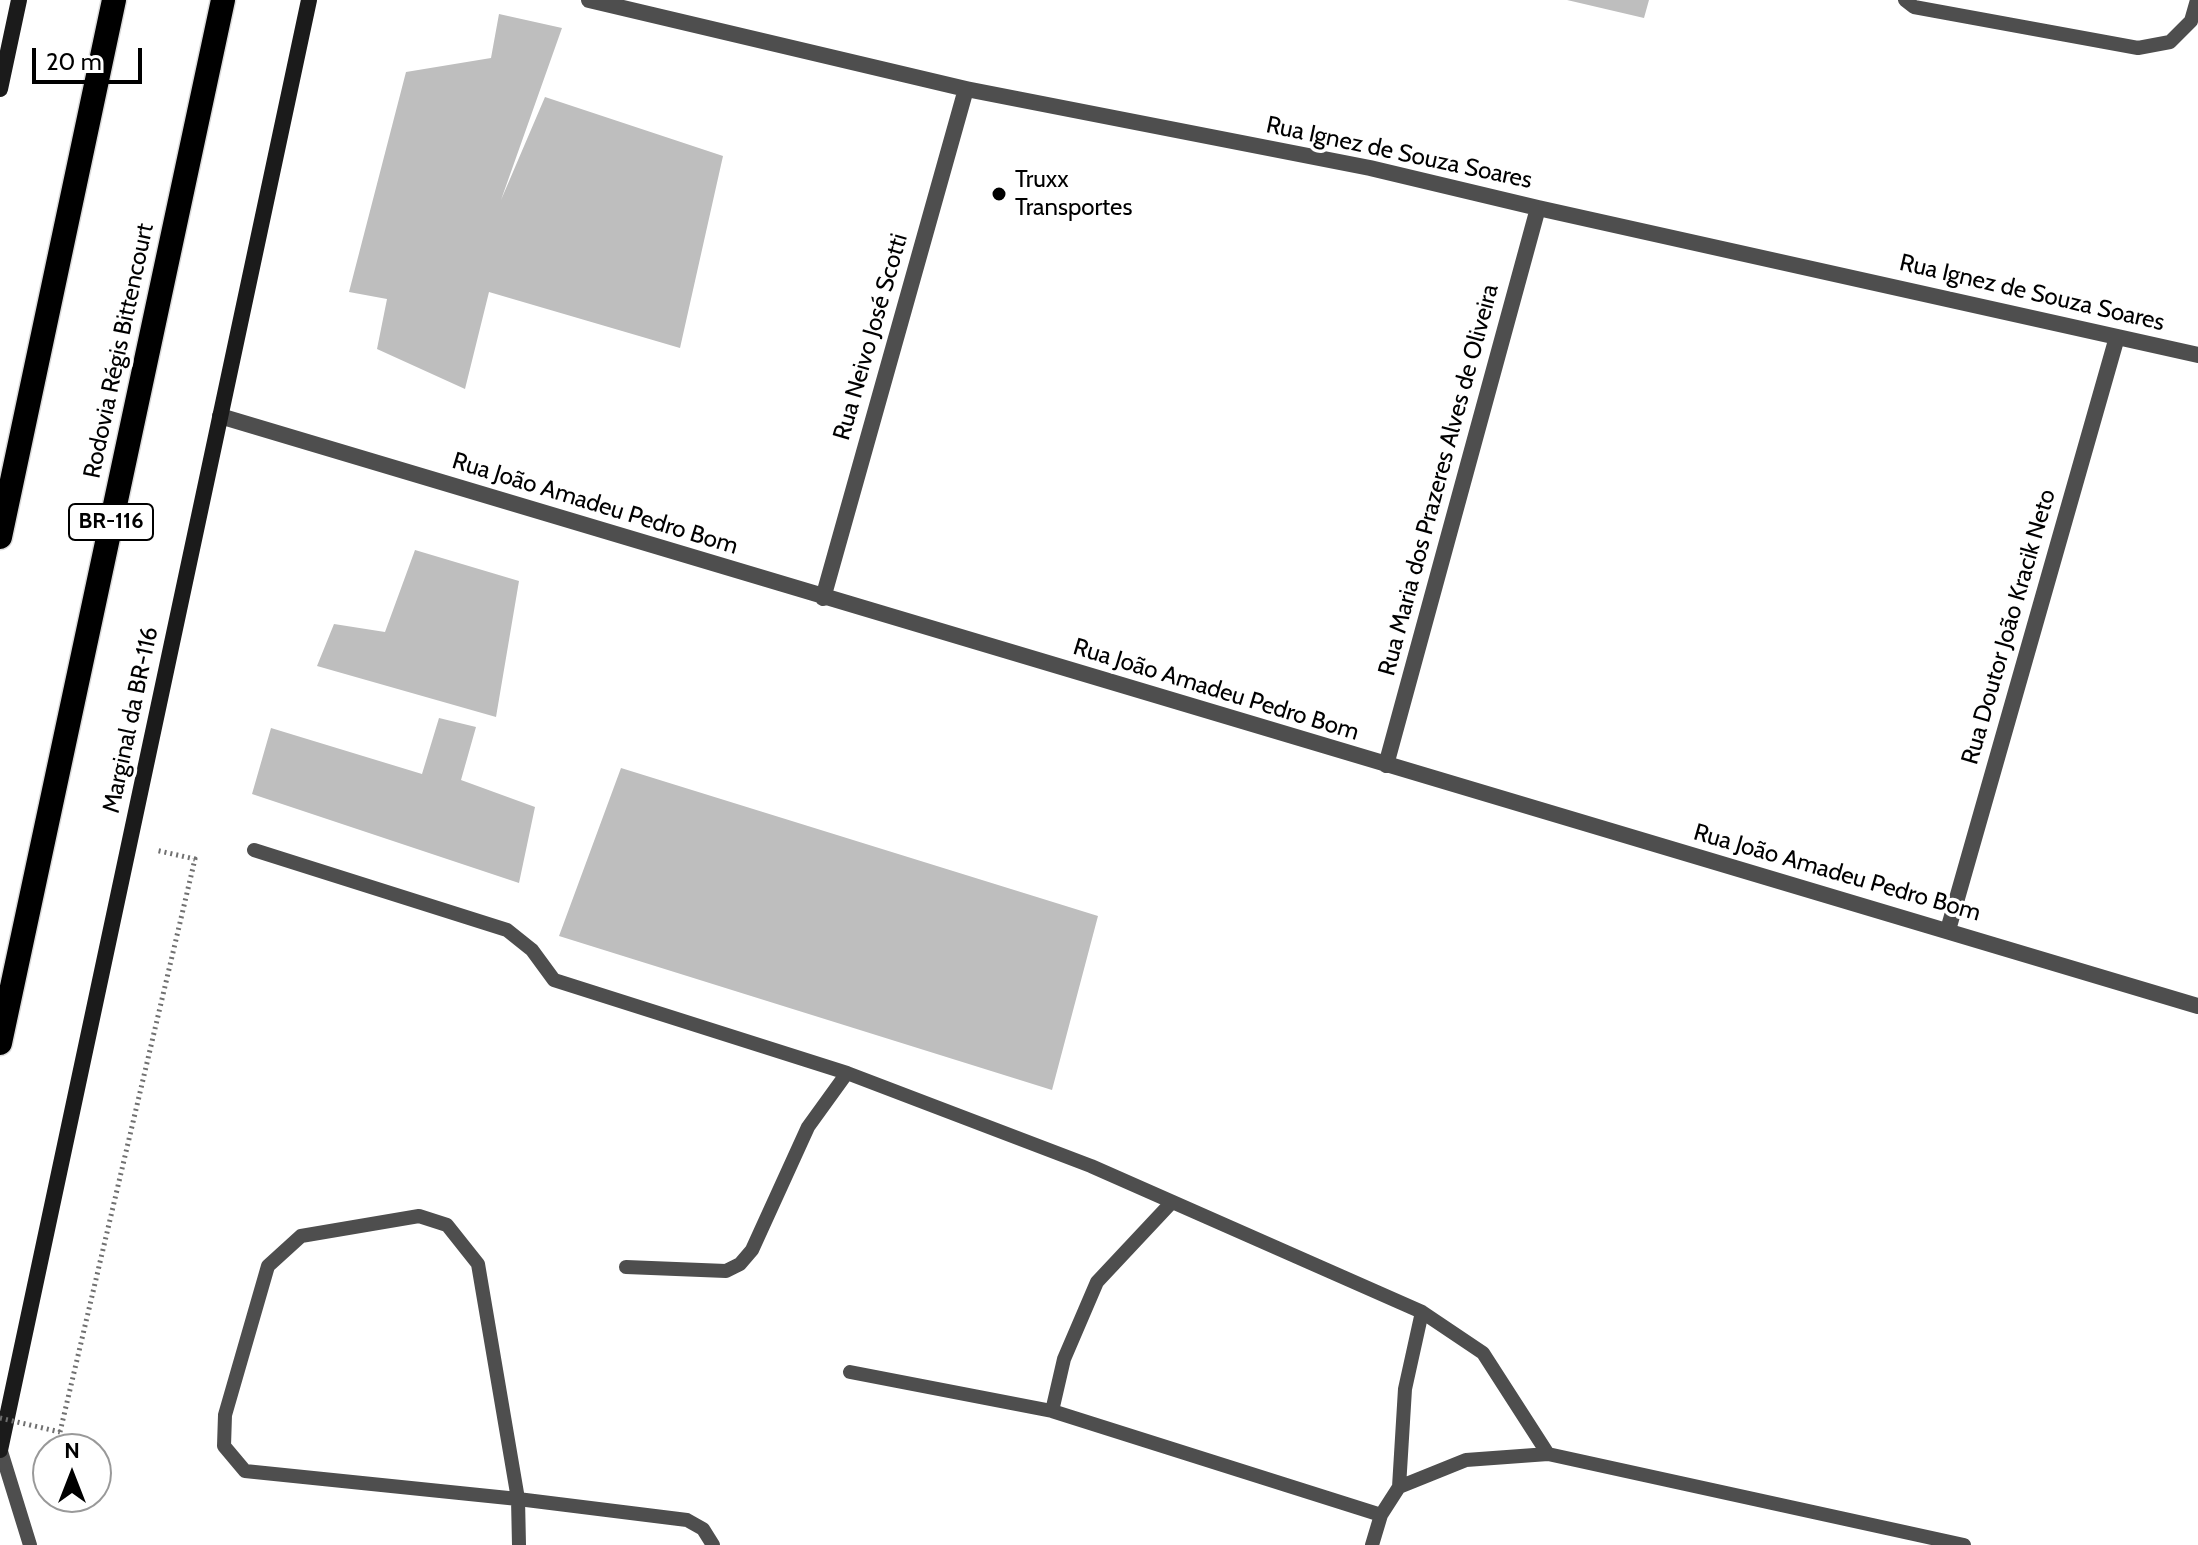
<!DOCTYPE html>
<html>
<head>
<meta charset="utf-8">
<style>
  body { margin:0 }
  #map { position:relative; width:2198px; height:1545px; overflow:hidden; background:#fff; font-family:Cabin,sans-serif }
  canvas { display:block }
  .north { position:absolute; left:32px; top:1433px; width:80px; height:80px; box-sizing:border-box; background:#fff; border:2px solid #999; border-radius:50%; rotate:0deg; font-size:22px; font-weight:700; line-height:32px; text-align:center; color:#000 }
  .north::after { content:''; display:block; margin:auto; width:28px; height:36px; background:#000; clip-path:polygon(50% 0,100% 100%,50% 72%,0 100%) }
  .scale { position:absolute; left:32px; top:48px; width:110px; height:36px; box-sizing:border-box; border:4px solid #000; border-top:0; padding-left:10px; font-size:24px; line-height:28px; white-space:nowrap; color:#000; -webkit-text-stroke:6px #fff; paint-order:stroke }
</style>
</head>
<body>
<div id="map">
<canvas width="2198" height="1545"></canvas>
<div class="north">N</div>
<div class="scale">20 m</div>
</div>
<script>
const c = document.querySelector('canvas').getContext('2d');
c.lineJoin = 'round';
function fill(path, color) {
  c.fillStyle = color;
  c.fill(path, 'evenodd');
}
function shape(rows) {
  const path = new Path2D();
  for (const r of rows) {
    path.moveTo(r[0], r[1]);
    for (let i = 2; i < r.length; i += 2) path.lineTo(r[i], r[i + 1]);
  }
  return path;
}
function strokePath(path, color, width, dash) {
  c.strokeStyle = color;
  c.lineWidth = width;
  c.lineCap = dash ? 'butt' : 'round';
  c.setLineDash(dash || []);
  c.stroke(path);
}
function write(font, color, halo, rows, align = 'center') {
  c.font = font + ' Cabin,sans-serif';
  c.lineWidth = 7;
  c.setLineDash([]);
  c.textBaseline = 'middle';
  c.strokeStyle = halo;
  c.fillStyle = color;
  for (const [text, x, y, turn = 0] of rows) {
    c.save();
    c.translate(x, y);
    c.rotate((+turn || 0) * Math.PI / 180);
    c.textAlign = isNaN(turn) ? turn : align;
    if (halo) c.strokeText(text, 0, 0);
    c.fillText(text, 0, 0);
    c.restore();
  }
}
fill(shape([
  [1567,0,1649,0,1644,18],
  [499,14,562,28,501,200,545,97,723,156,680,348,489,292,465,389,377,349,387,299,349,292,406,72,491,58],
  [415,550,519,581,496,717,317,666,334,624,385,632],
  [439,718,476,727,461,780,535,807,519,883,252,794,271,728,422,774],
  [621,768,1098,916,1052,1090,559,936]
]), '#bebebe');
const highway = shape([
  [0,537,114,0],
  [0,1043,223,0]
]);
strokePath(highway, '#dbdbdb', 27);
strokePath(shape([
  [60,1432,195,859,155,850]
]), '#707070', 5, [2, 4]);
strokePath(shape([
  [1905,0,1914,7,2138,48,2170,42,2191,21,2197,0],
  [254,850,507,930,532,950,554,980,847,1073,1091,1166,1422,1312,1483,1353,1548,1454],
  [626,1267,726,1271,740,1264,752,1250,808,1127,847,1073],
  [850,1372,1052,1411,1381,1515],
  [1052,1411,1064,1359,1097,1282,1172,1202],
  [0,1448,30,1545],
  [1399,1487,1405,1389,1422,1312],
  [519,1545,518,1499,478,1264,447,1225,419,1216,301,1236,268,1266,225,1415,224,1446,245,1471,518,1499,687,1520,703,1529,713,1545],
  [1372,1545,1381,1515,1399,1487,1466,1460,1548,1454,1964,1545]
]), '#4e4e4e', 14);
strokePath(shape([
  [589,0,966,89,1370,168,1538,208,2198,355],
  [220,416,2198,1006],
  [823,598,966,89],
  [1386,765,1538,208],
  [1948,930,2117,337]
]), '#4e4e4e', 16);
strokePath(shape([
  [0,89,19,0],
  [0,1450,309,0]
]), '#1b1b1b', 16);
strokePath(highway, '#000', 24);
strokePath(shape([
  [0,1418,60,1432]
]), '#707070', 5, [2, 4]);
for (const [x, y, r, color] of [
  [999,194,8,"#000"]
]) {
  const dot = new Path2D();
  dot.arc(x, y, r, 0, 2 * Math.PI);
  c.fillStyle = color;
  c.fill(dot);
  strokePath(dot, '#fff', 3);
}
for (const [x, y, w] of [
  [111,522,84]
]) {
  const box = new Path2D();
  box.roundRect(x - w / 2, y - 18, w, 36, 6);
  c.fillStyle = '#fff';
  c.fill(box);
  strokePath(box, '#000', 2);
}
write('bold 22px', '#000', null, [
  ["BR-116",111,522]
]);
write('24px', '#000', '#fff', [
  ["Rua Ignez de Souza Soares",1399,153,12],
  ["Rua Ignez de Souza Soares",2032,293,13],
  ["Rua Neivo José Scotti",871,337,-74],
  ["Rodovia Régis Bittencourt",119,351,-78],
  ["Rua Maria dos Prazeres Alves de Oliveira",1439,480,-75],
  ["Rua João Amadeu Pedro Bom",595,504,17],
  ["Rua Doutor João Kracik Neto",2009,627,-74],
  ["Rua João Amadeu Pedro Bom",1216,690,17],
  ["Marginal da BR-116",131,720,-78],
  ["Rua João Amadeu Pedro Bom",1837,873,16]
]);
write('24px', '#000', '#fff', [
  ["Truxx",1015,180],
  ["Transportes",1015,208]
], 'left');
</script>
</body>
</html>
